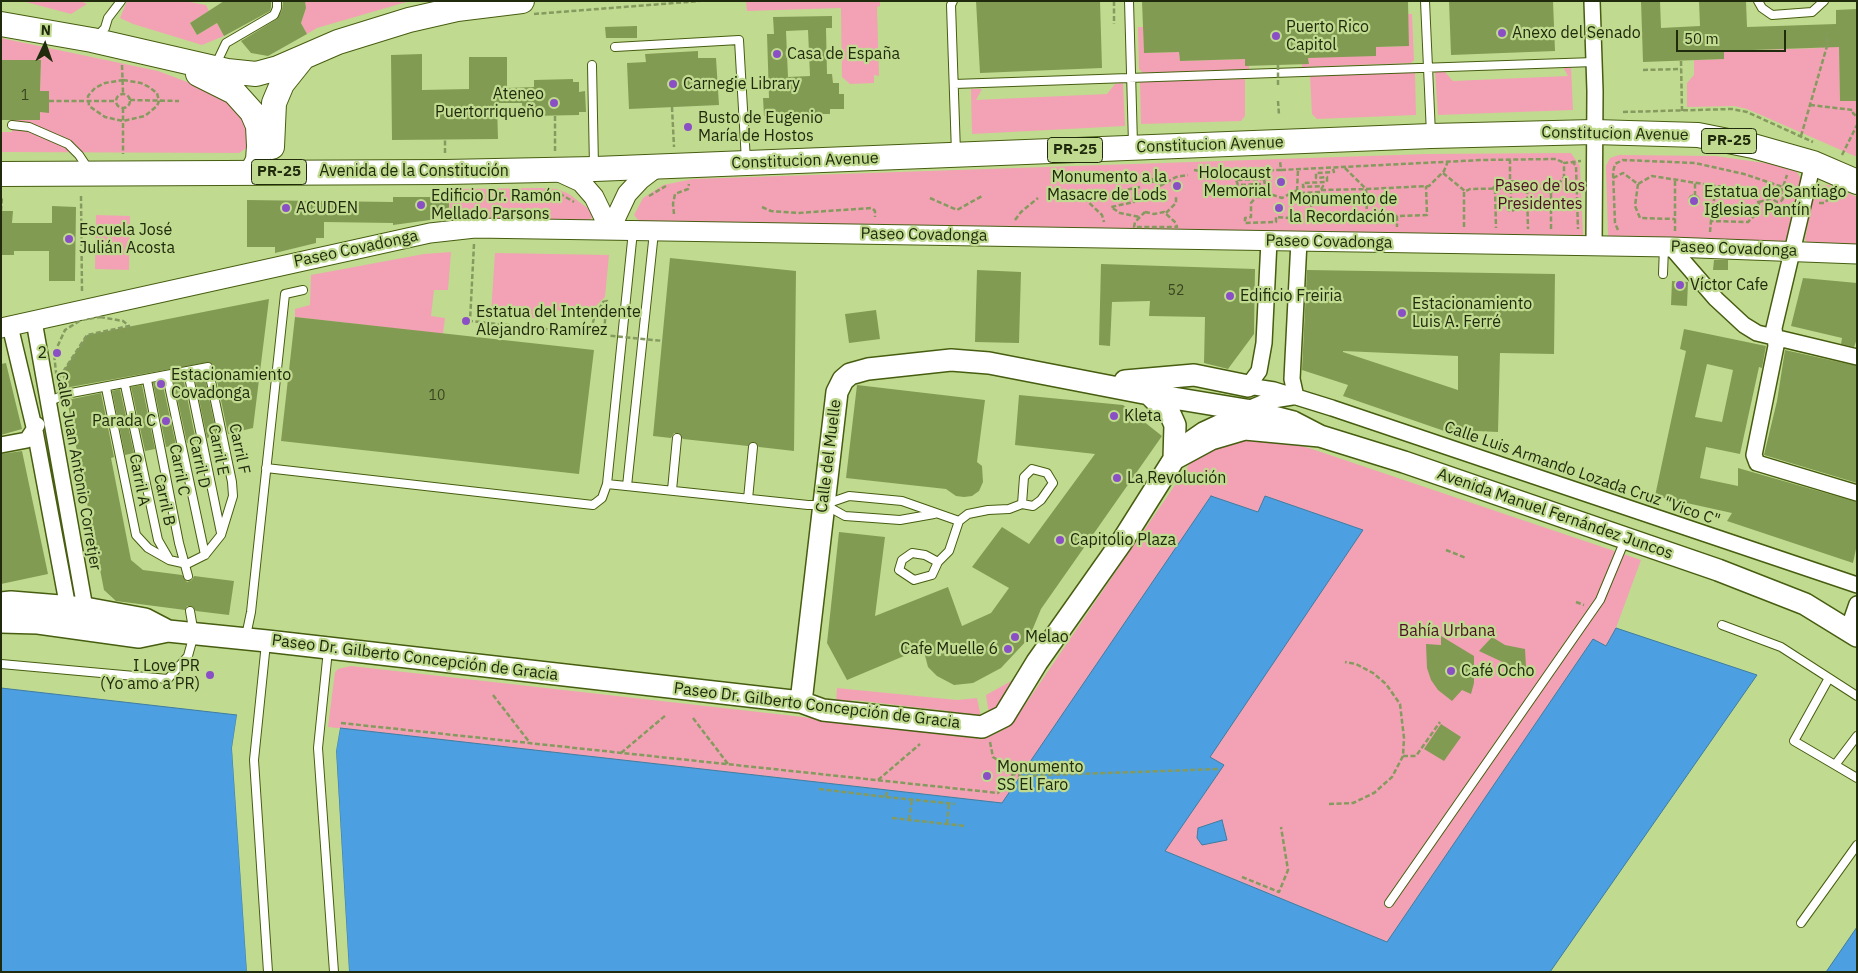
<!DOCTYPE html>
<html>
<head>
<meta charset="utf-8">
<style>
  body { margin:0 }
  #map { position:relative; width:1858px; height:973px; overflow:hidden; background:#c0db90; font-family:"IBM Plex Sans",sans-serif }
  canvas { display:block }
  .frame { position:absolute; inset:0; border:2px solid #202a0c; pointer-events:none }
  .north { position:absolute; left:20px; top:20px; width:50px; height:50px; -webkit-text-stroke:4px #c0db90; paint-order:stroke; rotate:3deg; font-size:14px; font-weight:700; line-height:20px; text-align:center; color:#202a0c }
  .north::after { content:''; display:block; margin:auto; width:18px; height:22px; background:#202a0c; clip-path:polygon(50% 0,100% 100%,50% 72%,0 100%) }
  .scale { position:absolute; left:1676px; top:30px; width:110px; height:22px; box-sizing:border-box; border:2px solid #202a0c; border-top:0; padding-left:6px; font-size:15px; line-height:18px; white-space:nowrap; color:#202a0c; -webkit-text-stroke:4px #c0db90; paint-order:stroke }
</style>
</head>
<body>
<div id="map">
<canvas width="1858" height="973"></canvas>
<div class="frame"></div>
<div class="north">N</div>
<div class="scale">50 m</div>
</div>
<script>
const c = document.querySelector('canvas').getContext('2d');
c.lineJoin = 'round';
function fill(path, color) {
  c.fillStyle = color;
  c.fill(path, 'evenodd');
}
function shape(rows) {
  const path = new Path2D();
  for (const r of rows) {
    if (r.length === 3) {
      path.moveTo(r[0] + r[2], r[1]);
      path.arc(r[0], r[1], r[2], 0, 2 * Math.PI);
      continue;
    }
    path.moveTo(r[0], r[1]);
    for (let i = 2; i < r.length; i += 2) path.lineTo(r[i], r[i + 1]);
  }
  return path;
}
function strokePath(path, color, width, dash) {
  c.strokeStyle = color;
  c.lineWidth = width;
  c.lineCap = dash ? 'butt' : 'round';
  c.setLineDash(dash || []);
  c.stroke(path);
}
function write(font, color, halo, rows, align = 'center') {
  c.font = font + ' "IBM Plex Sans",sans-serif';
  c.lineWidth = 4.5;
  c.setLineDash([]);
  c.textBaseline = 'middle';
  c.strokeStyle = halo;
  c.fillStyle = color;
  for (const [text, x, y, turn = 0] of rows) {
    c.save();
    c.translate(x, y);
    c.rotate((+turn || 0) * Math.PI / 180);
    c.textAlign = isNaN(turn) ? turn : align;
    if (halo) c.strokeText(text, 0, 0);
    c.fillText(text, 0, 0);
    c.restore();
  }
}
fill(shape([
  [22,1,81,1,87,4,71,14],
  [127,1,184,1,206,5,209,11,190,23,197,35,217,23,224,36,202,45,133,24,120,18],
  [305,1,410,1,317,28,307,34,301,23,306,8],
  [746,1,880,1,880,6,877,7,879,76,874,75,874,83,850,84,842,77,841,8,747,11],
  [1408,14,1412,14,1414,60,1411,63,1302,67,1302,64,1309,64,1308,58,1375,47,1409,46],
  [1138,27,1143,27,1144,53,1179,52,1180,61,1245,59,1245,66,1249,66,1249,69,1143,73,1139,69],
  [1839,33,1840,101,1857,101,1857,157,1747,109,1734,106,1687,107,1687,83,1694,75,1694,60,1724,59,1724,51,1820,48],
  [1,38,158,71,198,86,228,101,240,113,246,124,248,147,239,153,1,152,1,132,12,132,12,120,40,120,40,112,48,112,49,91,40,91,41,60,1,60],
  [1563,67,1571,68,1573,110,1438,115,1435,71,1444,71,1453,81,1568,76],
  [1415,72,1416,115,1317,119,1312,114,1310,76],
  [1245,79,1245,116,1241,121,1141,124,1140,82],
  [1123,83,1125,126,972,134,971,89,982,89,976,100,1107,94,1115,84],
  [1571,153,1580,166,1583,235,1580,238,639,221,634,215,643,198,663,185,693,179,1426,154],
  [1619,155,1715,156,1772,164,1797,172,1802,181,1789,237,1784,241,1611,238,1608,235,1606,166,1610,158],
  [1830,185,1857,197,1857,249,1808,244,1805,239,1814,191,1819,186],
  [541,188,557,189,569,194,590,210,592,218,586,221,449,223,450,189],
  [96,215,130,216,129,270,95,269],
  [451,252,448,290,434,290,431,316,445,318,443,334,295,317,295,309,310,305,311,275,424,254],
  [495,253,609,255,605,297,588,314,544,309,542,319,491,313],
  [1241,438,1285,442,1309,448,1641,560,1616,628,1606,646,1593,640,1387,942,1164,851,1223,765,1210,757,1265,497,1258,512,1042,746,1002,803,328,727,335,672,338,669,351,666,980,737,993,735,1007,728,1014,721,1190,463,1202,453],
  [1015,679,1008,695,989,714,986,695],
  [837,688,957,700,977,698,981,717,950,715,948,711,853,700,849,703,836,703]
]), '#f2a2b4');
const water = shape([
  [1211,496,1258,512,1265,496,1363,530,1210,757,1224,765,1165,851,1387,942,1593,639,1606,646,1616,628,1757,675,1550,972,349,972,336,750,340,728,1002,803,1211,496],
  [1,688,237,715,232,748,247,972,1,972,1,688],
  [1222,820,1227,840,1202,845,1197,838,1198,828,1222,820],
  [1857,927,1857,972,1826,972,1857,927]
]);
fill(water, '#4c9fe1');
strokePath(water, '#3f7ca1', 1);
fill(shape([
  [237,715,240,716,234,748,250,972,247,972,232,748],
  [337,728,340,728,336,751,349,972,346,972,334,751]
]), '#c0db90');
fill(shape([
  [224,1,271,1,271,7,270,11,224,36,217,23,197,35,190,23],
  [283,1,305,1,306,8,301,23,307,34,268,56,251,53,241,41,277,19,282,10],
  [976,1,1100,1,1102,68,980,73],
  [1142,1,1408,1,1409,46,1376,47,1376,56,1308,58,1309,64,1245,66,1245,59,1180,61,1179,52,1144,53],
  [1449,1,1553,1,1555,51,1451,55],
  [1641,1,1660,1,1661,28,1700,26,1699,1,1746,1,1747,27,1836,24,1836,10,1857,9,1857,101,1840,101,1839,47,1724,51,1724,59,1643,62],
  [832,16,832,28,826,28,827,74,832,74,833,83,839,83,839,94,844,94,844,109,830,109,830,114,819,114,820,118,777,119,777,116,764,116,763,98,769,98,767,34,774,34,773,17],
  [808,30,810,76,788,77,786,31],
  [637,26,637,38,606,38,605,27],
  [698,51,698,58,716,58,719,105,629,109,627,63,646,62,645,54],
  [422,54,422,90,469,89,469,57,507,57,507,88,534,87,534,80,573,79,573,82,579,82,579,92,585,91,586,112,579,112,579,115,530,116,530,113,523,114,522,103,497,103,498,139,392,140,391,55],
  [1,60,41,60,40,91,49,91,49,113,40,112,40,120,1,120],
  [393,197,449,197,449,212,430,220,393,225,393,223,324,222,324,238,316,238,316,243,275,253,275,247,247,247,247,200,393,202],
  [52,206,76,207,75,281,49,281,49,251,14,251,14,255,1,255,1,211,13,211,12,223,52,223],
  [670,258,796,271,794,451,759,447,754,442,748,446,683,439,678,433,674,433,671,438,653,436],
  [1714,260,1728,260,1728,270,1713,270],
  [1101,264,1255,269,1254,334,1228,369,1204,363,1205,317,1149,316,1150,301,1112,302,1110,346,1099,345],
  [977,270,1021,272,1019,343,975,342],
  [1307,270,1555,274,1554,354,1500,353,1498,432,1454,430,1453,434,1343,396,1348,385,1302,370],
  [1343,351,1458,356,1458,390,1343,352],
  [1803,278,1857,283,1857,339,1854,347,1841,344,1842,338,1791,326],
  [1672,281,1688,282,1687,306,1671,305],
  [269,299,253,428,228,434,214,366,209,362,65,388,62,373,87,335],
  [876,310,880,339,849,343,845,314],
  [295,317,594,350,579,474,281,441],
  [1684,329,1766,346,1762,368,1759,367,1740,454,1706,447,1700,478,1738,486,1738,468,1857,502,1857,544,1853,563,1727,521,1732,513,1655,496,1686,351,1680,349],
  [1707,364,1733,370,1722,422,1695,417],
  [1785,350,1857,366,1857,483,1764,455,1777,401],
  [6,363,22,429,1,435,1,364],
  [204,374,217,436,207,438,194,375],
  [183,377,196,441,187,443,173,379],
  [162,381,176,445,166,447,153,383],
  [142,385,155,449,145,451,131,387],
  [857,385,985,400,977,462,982,466,983,482,979,491,972,496,964,497,956,496,946,489,846,478],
  [120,389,134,453,125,455,112,391],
  [101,393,114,457,111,458,131,560,143,570,182,575,187,582,192,580,194,576,234,581,229,615,196,611,191,606,187,606,185,610,116,601,104,590,67,400],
  [1019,395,1123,405,1162,436,1041,609,1029,638,1001,668,973,683,954,685,937,676,928,667,923,648,847,680,827,643,839,532,885,537,875,616,948,587,962,626,991,613,1009,588,972,567,1002,527,1029,544,1095,454,1015,445],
  [22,451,48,574,1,584,1,454],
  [1441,636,1474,656,1474,683,1471,694,1462,690,1452,701,1438,690,1431,680,1427,668,1426,644,1441,645],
  [1492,637,1505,645,1525,649,1526,667,1511,666,1479,651],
  [1441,724,1461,737,1444,761,1424,749]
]), '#829b53');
const service = shape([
  [953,1,951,5,956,153],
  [1129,1,1133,144],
  [1425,1,1431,134],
  [1758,1,1762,8,1772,15,1812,12,1824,1],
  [96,37,105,28,108,18,121,1],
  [615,47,739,40,746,161],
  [216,64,226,43,274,15,277,8,277,1],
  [592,65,594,167],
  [954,84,1594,62],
  [12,125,29,127,68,144,79,155,89,170],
  [1663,274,1664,247],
  [188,372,221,533],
  [167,376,205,555],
  [147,380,179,543,188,576],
  [125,385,158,540,169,559],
  [106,388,136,535,148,548,169,560,187,564],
  [48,402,66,394,208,367,232,482,233,496,221,535,205,555,187,564],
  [266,468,593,505,602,498,607,484,633,231],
  [607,484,808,505,823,505,849,496,902,501,959,521],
  [627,486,654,232],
  [672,490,677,438],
  [748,499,753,447],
  [827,506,845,516,900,520,934,514],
  [938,562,925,555,912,553,902,560,899,570,914,580,932,575,938,562,949,551,959,521,968,514,988,510,1009,509,1022,504,1033,506,1041,500,1053,483,1047,473,1032,469,1024,477,1022,504],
  [1722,625,1781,647,1857,696],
  [246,636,251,612,285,294,303,290],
  [266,643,254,760,268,972],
  [328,650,318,748,334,972],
  [1,664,168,679,188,656,194,634,190,611],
  [1829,678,1794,741,1835,765,1857,736],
  [1835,765,1857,778],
  [1389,903,1600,600,1625,540],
  [1801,923,1857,845]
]);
const minor = shape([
  [1592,1,1595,91,1594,247],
  [1813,163,1774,328,1776,346,1754,455,1757,463,1857,493],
  [1269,241,1264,343,1259,371,1248,386,1274,390,1332,408,1857,585],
  [1671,247,1716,299,1744,325,1757,333,1857,357],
  [34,321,85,608,83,617],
  [10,326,35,431,66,597,66,616],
  [1296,397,1292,379,1299,241],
  [1,445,27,440,37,425],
  [1179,450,1190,439,1203,430,1246,410,1267,401,1292,397],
  [1848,630,1857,604]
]);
const tertiary = shape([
  [557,171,581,182,594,197,610,230],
  [610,230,627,194,640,180,657,167],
  [1,328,430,233,475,228,1671,247,1857,254]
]);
const secondary = shape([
  [1125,381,1194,375,1248,386],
  [1149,394,1171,416,1175,425,1174,459],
  [1,603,11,602,85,608,145,619,168,631],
  [1,622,38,623,139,637,168,631,267,641,801,702,823,710,982,727,1004,716,1037,662,1121,543,1174,459,1211,439,1245,429,1320,436],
  [801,702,837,392,843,380,850,374,868,369,951,360,989,363,1149,394,1246,410,1293,422,1320,436,1404,462,1718,570,1805,604,1857,636]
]);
const primary = shape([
  [1,24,92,40,227,71,256,74,278,68,338,42,409,20,457,9,522,1],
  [198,74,234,92,252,112,258,126,259,146,258,160,252,172],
  [272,147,274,103,282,84,302,59],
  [1,174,445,172,595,169,1431,136,1594,132,1698,135,1753,146,1813,163,1857,182]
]);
strokePath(service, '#475d10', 10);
strokePath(minor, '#475d10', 18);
strokePath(tertiary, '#475d10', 21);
strokePath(secondary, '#475d10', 24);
strokePath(primary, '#475d10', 26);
strokePath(shape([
  [1114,1,1114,24],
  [534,14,700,1],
  [1681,61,1682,111],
  [122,65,123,93],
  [1643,70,1681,69],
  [123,80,141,83,149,87,157,93,159,101,157,106,145,116,123,121,105,117,89,106,88,96,95,88,105,83,123,80],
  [123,101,7],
  [130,100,179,101],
  [49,101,116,101],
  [1278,101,1279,115],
  [1810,105,1853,110,1853,113,1857,117],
  [672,107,674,147],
  [123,108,123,154],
  [1623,112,1732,109,1747,112,1813,142],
  [555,116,555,151],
  [1801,136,1827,46,1827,33],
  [445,153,445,139],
  [1842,155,1857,125],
  [1572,161,1576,166,1578,229],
  [1345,168,1366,189,1429,186,1444,171,1448,161],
  [1194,170,1205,172,1281,170,1280,161],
  [1281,170,1481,160,1556,159,1564,163],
  [1443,173,1465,191],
  [1613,178,1623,173,1638,184,1652,176,1716,186,1750,191,1759,203,1757,213,1748,222,1711,221,1716,186],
  [1264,179,1266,192],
  [1510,181,1526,183,1529,188],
  [1153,183,1153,176],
  [1638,184,1635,206,1640,218,1675,219],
  [1160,186,1176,177,1188,175],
  [1140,187,1116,192,1115,195,1133,199,1134,202,1111,207,1120,213,1140,217],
  [1492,189,1499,183,1510,181,1510,160],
  [1495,189,1496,228],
  [1511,189,1511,203],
  [1527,189,1528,229],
  [545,190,557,192,574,202],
  [1321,190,1366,189,1367,216,1397,216,1427,215,1426,186],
  [1295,191,1299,191,1299,195,1310,199,1314,220,1290,221,1290,218,1276,217,1276,222,1245,223,1245,218,1251,217,1251,203,1256,197,1264,197,1264,192,1282,198,1295,191],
  [1297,191,1298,170],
  [1778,197,5],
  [1300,193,1320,192,1323,186,1303,187,1303,183,1327,182,1327,177,1316,178,1316,173,1334,172,1333,169],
  [1781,193,1787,175],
  [1264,194,1244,195,1240,190,1261,189,1261,184,1238,185,1236,180,1264,179,1264,171],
  [1694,200,4.5],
  [81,196,82,292],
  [649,196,666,186],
  [1695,196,1695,183],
  [930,198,957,210,982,196],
  [1084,198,1102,215,1104,222],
  [1759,202,1773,198],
  [1819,203,1825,203,1833,193],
  [1511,207,4],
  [762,207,771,211,798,213,872,208,875,211,875,217],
  [1,211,2,197],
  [1145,212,1154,214,1164,212,1176,223,1177,227,1134,227,1135,222,1145,212],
  [1166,213,1176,203,1176,197],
  [674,214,673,204,675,194,688,189,689,184],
  [1397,216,1397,227],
  [1314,218,1327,217,1328,226],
  [1015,220,1021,212,1038,198],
  [1464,227,1464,192,1470,189,1529,188,1543,189,1551,193,1564,177,1564,163,1581,161],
  [1551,229,1551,193],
  [1618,230,1615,223,1613,172,1615,164,1623,160,1695,163,1744,174,1792,190],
  [1675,231,1675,180],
  [1710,232,1711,221],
  [474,244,470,321,603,335],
  [100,317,123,321,129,326,87,335,57,381,54,354,65,330,81,320,100,317],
  [591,330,594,318,603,302,607,301,604,331],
  [1446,550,1466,558],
  [1576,602,1584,605],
  [493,695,530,743],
  [693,718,728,764],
  [341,723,998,793,1013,774,1021,776,1220,769],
  [990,742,993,757,1015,771,1013,774],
  [621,753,666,715],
  [1403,756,1416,756,1440,722],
  [878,780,920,744],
  [819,789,886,797,887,790],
  [886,797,955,804],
  [1329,804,1353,803,1374,793,1392,777,1403,756,1404,738,1400,704,1386,684,1373,673,1356,664,1345,662],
  [892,818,965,826],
  [909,820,912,799],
  [947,824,949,803],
  [1242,877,1279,892,1288,870,1281,827]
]), '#859a5f', 2.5, [5, 2.5]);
strokePath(service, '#fff', 8);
strokePath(minor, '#fff', 15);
strokePath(tertiary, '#fff', 19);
strokePath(secondary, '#fff', 21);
strokePath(primary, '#fff', 24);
strokePath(shape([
  [1278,65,1278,86],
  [603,335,664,341]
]), '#859a5f', 2.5, [5, 2.5]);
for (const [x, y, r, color] of [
  [1502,33,5,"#8b4fc5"],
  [1276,36,5,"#8b4fc5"],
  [777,54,5,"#8b4fc5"],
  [673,84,5,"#8b4fc5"],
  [554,103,5,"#8b4fc5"],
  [688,127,5,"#8b4fc5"],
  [1281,182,5,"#8b4fc5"],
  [1177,186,5,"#8b4fc5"],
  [1694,201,5,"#8b4fc5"],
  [421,205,5,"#8b4fc5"],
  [286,208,5,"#8b4fc5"],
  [1279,208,5,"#8b4fc5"],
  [69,239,5,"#8b4fc5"],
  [1680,285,5,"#8b4fc5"],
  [1230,296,5,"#8b4fc5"],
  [1402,313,5,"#8b4fc5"],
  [466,321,5,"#8b4fc5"],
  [57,353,5,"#8b4fc5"],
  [161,384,5,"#8b4fc5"],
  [1114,416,5,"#8b4fc5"],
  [166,421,5,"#8b4fc5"],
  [1117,478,5,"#8b4fc5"],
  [1060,540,5,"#8b4fc5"],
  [1015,637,5,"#8b4fc5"],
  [1008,649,5,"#8b4fc5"],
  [1451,671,5,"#8b4fc5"],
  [210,675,5,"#8b4fc5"],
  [987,776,5,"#8b4fc5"]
]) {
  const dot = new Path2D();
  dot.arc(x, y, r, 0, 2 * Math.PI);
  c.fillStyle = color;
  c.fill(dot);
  strokePath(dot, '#c0db90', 2);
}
write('14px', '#38461e', null, [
  ["1",25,96],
  ["52",1176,291],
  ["10",437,396]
]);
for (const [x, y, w] of [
  [1729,141,55],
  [1075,150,55],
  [279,172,55]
]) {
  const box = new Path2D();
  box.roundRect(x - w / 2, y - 12.5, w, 25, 4);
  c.fillStyle = '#c0db90';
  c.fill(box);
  strokePath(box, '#202a0c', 1);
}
write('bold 15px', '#202a0c', null, [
  ["PR-25",1729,141],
  ["PR-25",1075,150],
  ["PR-25",279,172]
]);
write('16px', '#202a0c', '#c0db90', [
  ["Puerto Rico",1286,27],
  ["Capitol",1286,45],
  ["Anexo del Senado",1512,33],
  ["Casa de España",787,54],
  ["Carnegie Library",683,84],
  ["Ateneo",544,94,"right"],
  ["Puertorriqueño",544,112,"right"],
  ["Busto de Eugenio",698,118],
  ["María de Hostos",698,136],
  ["Holocaust",1271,173,"right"],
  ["Memorial",1271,191,"right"],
  ["Monumento a la",1167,177,"right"],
  ["Masacre de Lods",1167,195,"right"],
  ["Estatua de Santiago",1704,192],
  ["Iglesias Pantín",1704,210],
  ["Edificio Dr. Ramón",431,196],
  ["Mellado Parsons",431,214],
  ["Monumento de",1289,199],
  ["la Recordación",1289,217],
  ["ACUDEN",296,208],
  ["Escuela José",79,230],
  ["Julián Acosta",79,248],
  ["Víctor Cafe",1690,285],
  ["Edificio Freiria",1240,296],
  ["Estacionamiento",1412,304],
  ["Luis A. Ferré",1412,322],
  ["Estatua del Intendente",476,312],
  ["Alejandro Ramírez",476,330],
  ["2",47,353,"right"],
  ["Estacionamiento",171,375],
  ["Covadonga",171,393],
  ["Kleta",1124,416],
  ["Parada C",156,421,"right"],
  ["La Revolución",1127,478],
  ["Capitolio Plaza",1070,540],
  ["Melao",1025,637],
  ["Cafe Muelle 6",998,649,"right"],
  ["I Love PR",200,666,"right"],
  ["(Yo amo a PR)",200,684,"right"],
  ["Café Ocho",1461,671],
  ["Monumento",997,767],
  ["SS El Faro",997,785]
], 'left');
write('16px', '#202a0c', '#c0db90', [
  ["Constitucion Avenue",1615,134,1],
  ["Constitucion Avenue",1210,145,-2],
  ["Constitucion Avenue",805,161,-2],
  ["Avenida de la Constitución",414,171],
  ["Paseo Covadonga",924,235,1],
  ["Paseo Covadonga",1329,242,1],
  ["Paseo Covadonga",356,249,-12],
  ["Paseo Covadonga",1734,249,2],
  ["Carril F",239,449,78],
  ["Carril E",218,450,79],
  ["Calle del Muelle",829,456,-83],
  ["Carril D",199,462,78],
  ["Carril C",179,470,79],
  ["Calle Juan Antonio Corretjer",78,471,80],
  ["Calle Luis Armando Lozada Cruz \"Vico C\"",1582,474,19],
  ["Carril A",139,480,79],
  ["Carril B",164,500,78],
  ["Avenida Manuel Fernández Juncos",1555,514,19],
  ["Paseo Dr. Gilberto Concepción de Gracia",415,658,7],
  ["Paseo Dr. Gilberto Concepción de Gracia",817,706,7]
]);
write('16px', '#4d0f24', '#c0db90', [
  ["Paseo de los",1540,186],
  ["Presidentes",1540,204],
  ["Bahía Urbana",1447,631]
]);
</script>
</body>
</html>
